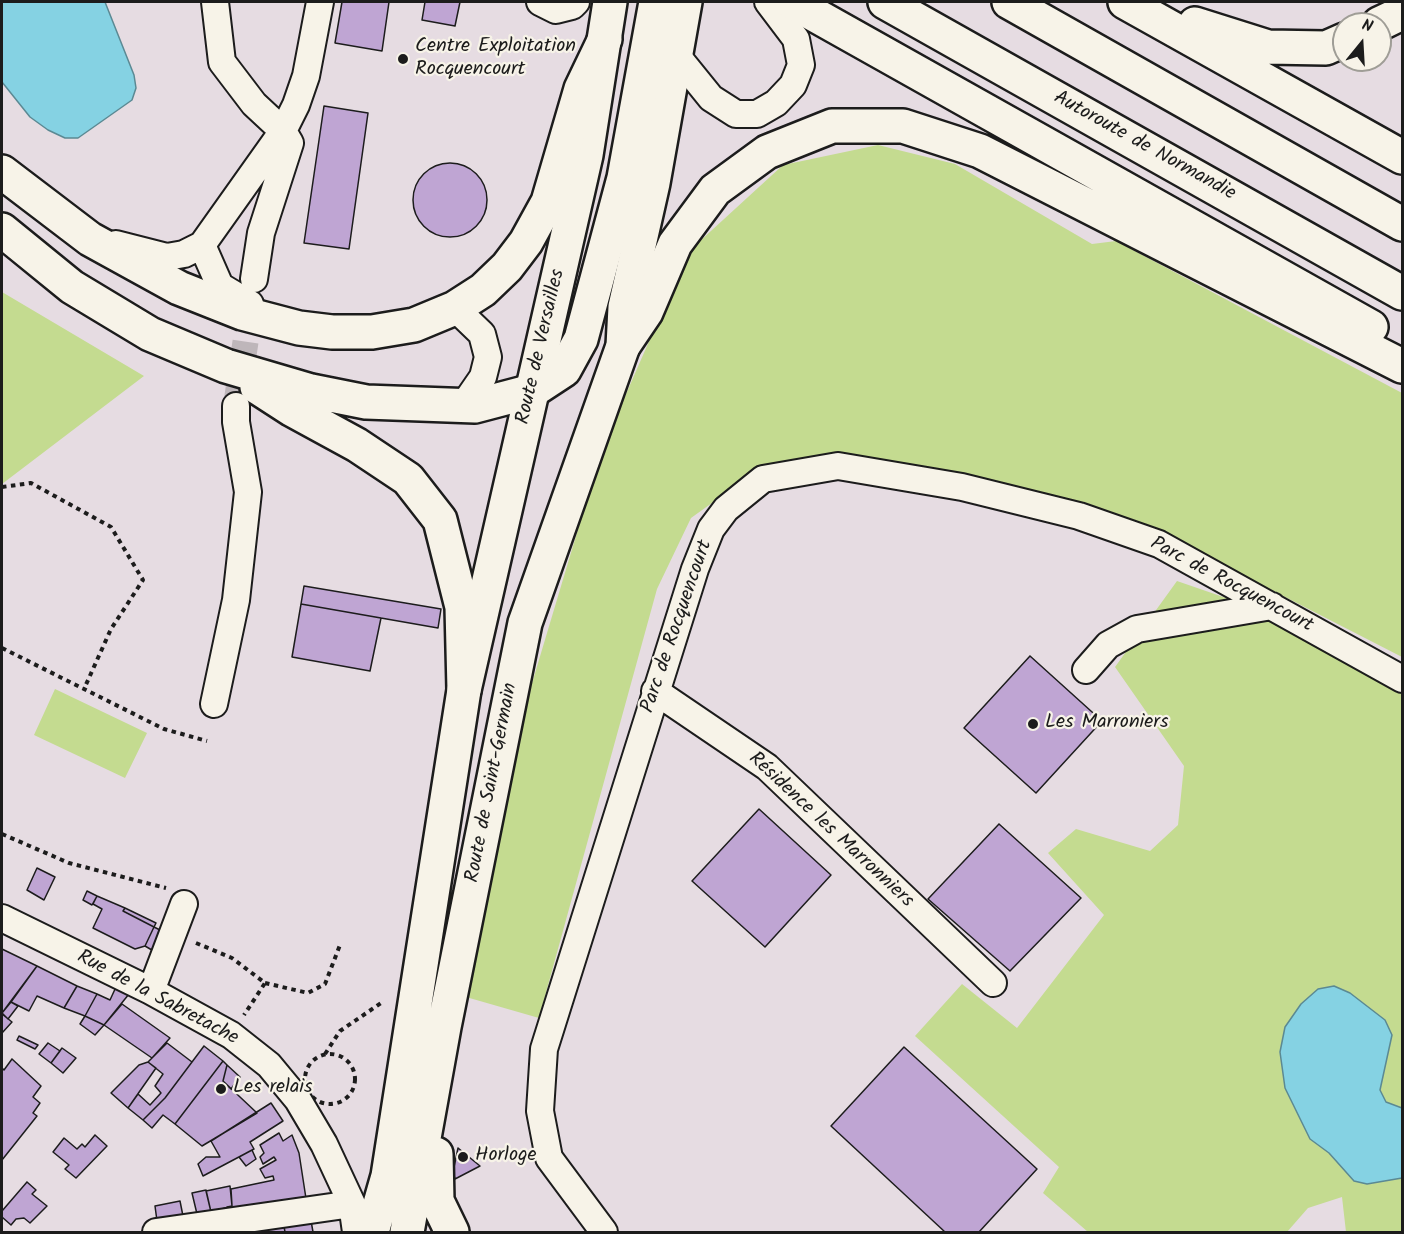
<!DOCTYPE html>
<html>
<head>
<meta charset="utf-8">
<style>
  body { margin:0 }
  #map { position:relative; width:1404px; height:1234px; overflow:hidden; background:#e6dce2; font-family:Kalam,sans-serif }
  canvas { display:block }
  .frame { position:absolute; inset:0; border:3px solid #1c1c1c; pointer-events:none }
  .north { position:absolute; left:1332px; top:12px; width:60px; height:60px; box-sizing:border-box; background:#f7f3e8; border:2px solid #9f9d96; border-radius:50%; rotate:18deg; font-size:16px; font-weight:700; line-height:24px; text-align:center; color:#1c1c1c }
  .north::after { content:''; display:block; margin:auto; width:21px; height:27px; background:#1c1c1c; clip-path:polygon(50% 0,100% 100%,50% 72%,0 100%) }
</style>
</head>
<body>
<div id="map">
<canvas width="1404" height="1234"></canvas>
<div class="frame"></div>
<div class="north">N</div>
</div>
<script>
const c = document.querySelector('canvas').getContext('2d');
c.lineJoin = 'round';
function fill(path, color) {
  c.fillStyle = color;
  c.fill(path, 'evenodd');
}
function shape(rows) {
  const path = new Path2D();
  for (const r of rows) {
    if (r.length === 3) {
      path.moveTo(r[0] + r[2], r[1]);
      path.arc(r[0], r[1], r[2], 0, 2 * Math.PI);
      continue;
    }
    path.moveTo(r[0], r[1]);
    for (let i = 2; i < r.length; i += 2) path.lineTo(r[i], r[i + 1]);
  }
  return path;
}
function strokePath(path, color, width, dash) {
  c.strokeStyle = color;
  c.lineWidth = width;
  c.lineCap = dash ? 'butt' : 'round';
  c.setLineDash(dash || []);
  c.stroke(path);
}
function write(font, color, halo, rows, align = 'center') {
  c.font = font + ' Kalam,sans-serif';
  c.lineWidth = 4.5;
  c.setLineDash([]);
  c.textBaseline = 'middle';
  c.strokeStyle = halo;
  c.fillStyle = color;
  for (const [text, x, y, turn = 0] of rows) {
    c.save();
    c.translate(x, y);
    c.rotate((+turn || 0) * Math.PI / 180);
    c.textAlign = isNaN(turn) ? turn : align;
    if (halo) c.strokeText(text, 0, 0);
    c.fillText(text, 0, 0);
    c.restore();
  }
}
fill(shape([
  [878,145,955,164,1092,244,1116,241,1402,393,1402,657,1213,560,1036,492,839,464,744,480,691,518,657,589,539,1018,459,995,521,720,602,449,688,252,783,165],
  [2,292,144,376,2,484],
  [1177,581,1232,600,1402,692,1402,1232,1346,1232,1342,1197,1308,1208,1287,1232,1088,1232,1043,1193,1059,1167,915,1036,962,984,1017,1028,1104,915,1048,853,1076,829,1150,851,1178,825,1184,766,1115,667],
  [55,689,147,733,125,778,34,735]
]), '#c4db90');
const water = shape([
  [2,2,105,2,134,75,136,88,132,100,78,138,65,138,48,130,30,117,2,82,2,2],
  [1334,986,1350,993,1385,1020,1392,1035,1380,1090,1386,1102,1402,1108,1402,1178,1367,1184,1354,1181,1329,1153,1310,1139,1285,1088,1280,1052,1285,1027,1301,1004,1318,989,1334,986]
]);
fill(water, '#85d2e3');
strokePath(water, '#5b8993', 1.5);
const building = shape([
  [342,2,389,2,382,51,335,43,342,2],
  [425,2,460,2,455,26,422,20,425,2],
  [324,106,368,113,349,249,304,243,324,106],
  [450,200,37],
  [304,586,441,609,438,628,301,604,304,586],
  [301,604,381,618,370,671,292,657,301,604],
  [1030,656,1102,721,1036,793,964,728,1030,656],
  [759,809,831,875,765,947,692,881,759,809],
  [999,824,1081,898,1010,971,928,899,999,824],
  [37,868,55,877,44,900,27,890,37,868],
  [87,891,97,896,92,905,83,900,87,891],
  [97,896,125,908,123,911,154,927,145,946,135,949,93,928,102,909,93,904,97,896],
  [125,908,156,923,154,927,123,911,125,908],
  [154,927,166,933,157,953,145,946,154,927],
  [2,949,37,966,2,1013,2,949],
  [37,966,77,986,64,1008,37,996,29,1011,11,1002,37,966],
  [77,986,97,994,85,1016,64,1008,77,986],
  [116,987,129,994,104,1025,85,1016,97,994,110,1000,116,987],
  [11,1002,18,1006,8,1019,2,1013,11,1002],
  [122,1004,170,1038,152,1058,104,1025,122,1004],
  [2,1014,12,1022,2,1033,2,1014],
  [85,1016,104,1025,95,1035,80,1024,85,1016],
  [19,1036,38,1045,35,1049,17,1040,19,1036],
  [48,1043,60,1051,51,1063,39,1054,48,1043],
  [167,1043,192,1062,165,1098,143,1120,128,1108,138,1094,150,1105,161,1093,155,1086,163,1074,148,1062,167,1043],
  [204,1046,223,1061,175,1124,163,1115,152,1128,143,1120,165,1098,204,1046],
  [904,1047,1037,1169,979,1232,945,1232,831,1126,904,1047],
  [62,1048,76,1058,63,1073,51,1063,62,1048],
  [12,1059,41,1086,33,1097,40,1103,33,1113,37,1116,2,1160,2,1068,4,1070,12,1059],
  [223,1061,227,1065,223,1081,257,1113,202,1146,175,1124,223,1061],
  [148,1062,156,1068,128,1108,111,1093,139,1065,148,1062],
  [227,1065,240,1077,231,1089,223,1081,227,1065],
  [271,1103,283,1121,250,1142,254,1149,203,1176,198,1164,206,1157,220,1157,211,1141,271,1103],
  [279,1133,283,1141,292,1135,299,1153,307,1205,228,1219,227,1207,232,1206,231,1189,274,1180,273,1176,265,1178,260,1169,276,1160,274,1157,263,1164,260,1157,264,1153,260,1145,279,1133],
  [95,1135,107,1146,76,1178,65,1169,69,1165,53,1152,64,1138,77,1149,82,1144,85,1147,95,1135],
  [458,1148,480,1166,455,1179,453,1172,458,1148],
  [252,1150,256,1159,246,1166,239,1157,252,1150],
  [27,1182,36,1190,32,1194,47,1206,30,1223,24,1218,16,1219,11,1225,2,1217,2,1211,27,1182],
  [230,1186,232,1206,211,1212,206,1191,230,1186],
  [206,1190,211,1212,197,1214,192,1193,206,1190],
  [180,1201,183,1216,157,1221,155,1206,180,1201],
  [310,1215,313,1232,285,1232,283,1221,310,1215],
  [283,1221,285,1232,249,1232,249,1228,283,1221]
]);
fill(building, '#bfa5d3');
strokePath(building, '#1c1c1c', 1.5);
strokePath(shape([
  [236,406,252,298]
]), '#beb6ba', 26, [26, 13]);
const minor = shape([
  [215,2,222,62,254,104,283,131,290,143,261,233,254,279],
  [540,2,556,10,572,6,576,2],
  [677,56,711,98,736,114,757,114,776,103,793,85,801,65,796,39,768,2],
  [116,244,167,257,184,254,202,245,220,286,250,304],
  [202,245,283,131,296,105,306,76,320,2],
  [455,308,482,334,488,357,483,377,463,406],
  [1086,670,1108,645,1137,629,1272,606],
  [655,691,767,767,993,983],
  [214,704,236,600,248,492,236,422,236,406],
  [2,918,151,991,231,1035,269,1065,298,1100,324,1144,352,1204,356,1232],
  [151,991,184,904],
  [156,1232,352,1204],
  [604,1232,549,1158,540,1111,544,1049,695,569,711,529,726,509,763,479,838,466,962,487,1079,516,1159,544,1402,679]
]);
const major = shape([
  [436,1154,437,1201,452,1232],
  [372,1232,388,1176,464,690,586,155,610,2],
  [407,1232,444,1027,525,623,623,346,625,307,653,183,685,2]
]);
const highway = shape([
  [792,2,1371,327],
  [885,2,1402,293],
  [1009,2,1402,224],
  [1125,2,1402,157],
  [1195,24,1268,47,1326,48,1344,40],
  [1379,24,1402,13],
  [2,172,90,239,179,288,242,313,299,328,332,332,372,332,414,325,455,308,483,290,507,267,526,242,548,202,581,89,605,39],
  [2,230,72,287,150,334,226,366,311,391,366,402,475,406,532,391,564,370,581,339,624,178,656,2],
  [623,346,646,312,675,244,715,190,767,152,832,126,903,126,980,151,1402,366],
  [257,387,291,409,357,445,408,479,440,520,462,607,464,690]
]);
strokePath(minor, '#1c1c1c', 30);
strokePath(major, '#1c1c1c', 38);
strokePath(highway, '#1c1c1c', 38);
strokePath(shape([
  [2,487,31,483,111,527,143,580,111,629,84,689],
  [2,648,164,729,207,741],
  [2,834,69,863,166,888],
  [196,943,232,958,265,983,244,1015],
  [265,983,308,993,325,984,340,945],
  [325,1054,340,1031,384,1001],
  [330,1079,25]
]), '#1c1c1c', 4, [4.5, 4.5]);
strokePath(minor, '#f7f3e8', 26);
strokePath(major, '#f7f3e8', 33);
strokePath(highway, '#f7f3e8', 33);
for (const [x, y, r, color] of [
  [403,59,6,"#1c1c1c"],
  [1033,724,6,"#1c1c1c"],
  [221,1089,6,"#1c1c1c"],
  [463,1157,6,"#1c1c1c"]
]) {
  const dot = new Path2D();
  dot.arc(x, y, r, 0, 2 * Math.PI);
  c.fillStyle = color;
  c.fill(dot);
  strokePath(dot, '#f7f3e8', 2);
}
write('20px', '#1c1c1c', '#f7f3e8', [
  ["Centre Exploitation",415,48],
  ["Rocquencourt",415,71],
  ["Les Marroniers",1045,724],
  ["Les relais",233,1089],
  ["Horloge",475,1157]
], 'left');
write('20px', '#1c1c1c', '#f7f3e8', [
  ["Autoroute de Normandie",1144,147,29],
  ["Route de Versailles",542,347,-77],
  ["Parc de Rocquencourt",1231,586,28],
  ["Parc de Rocquencourt",678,627,-71],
  ["Route de Saint-Germain",493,783,-79],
  ["Résidence les Marronniers",830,831,43],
  ["Rue de la Sabretache",157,999,28]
]);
</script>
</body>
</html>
